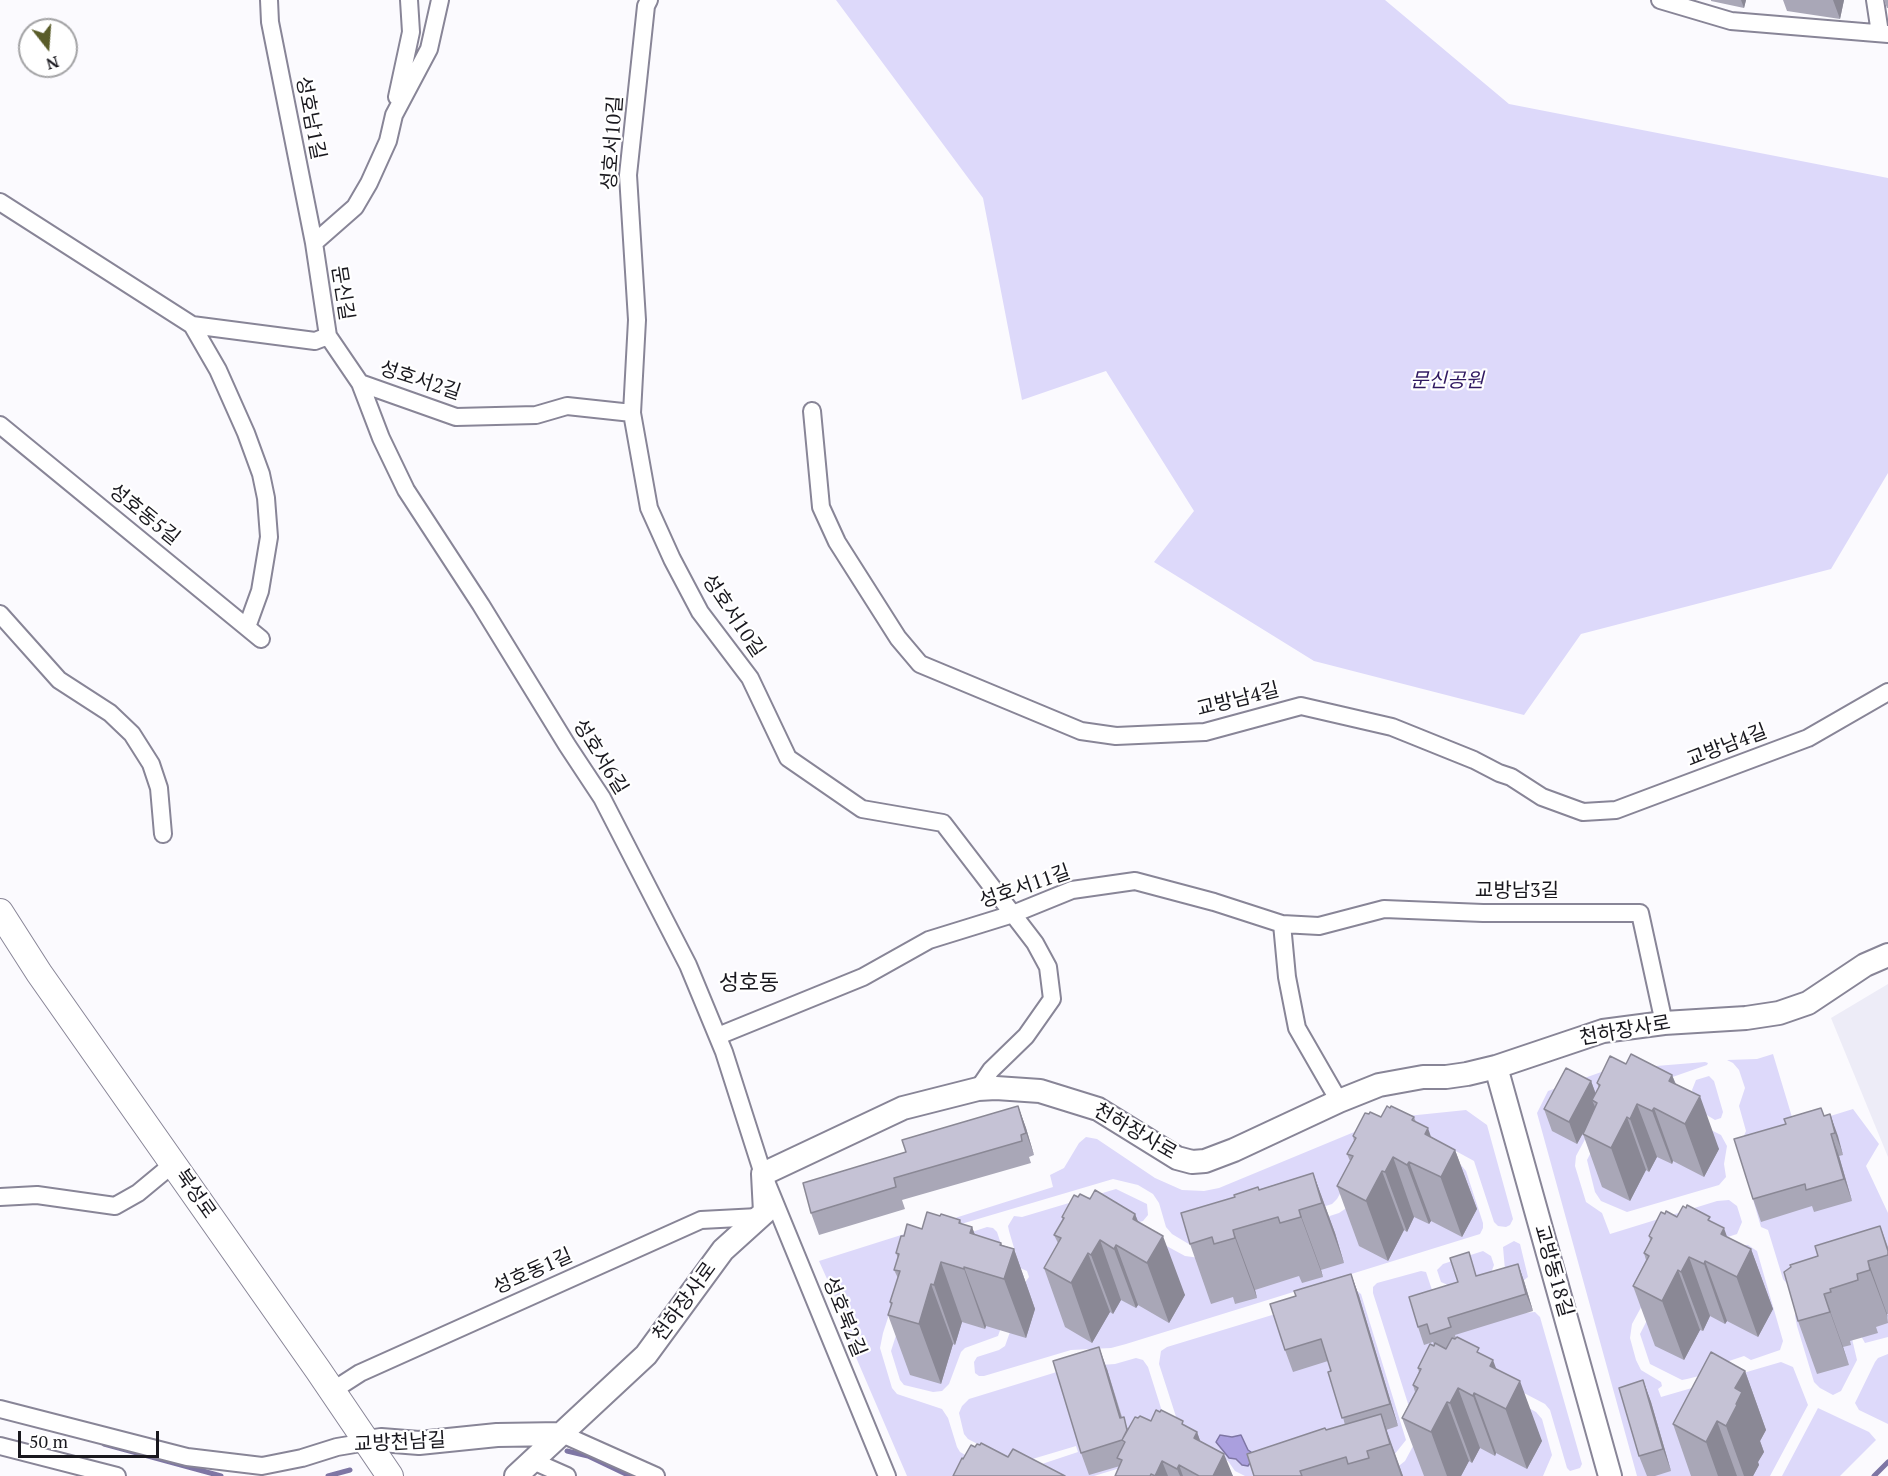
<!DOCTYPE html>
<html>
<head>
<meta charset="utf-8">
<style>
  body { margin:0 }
  #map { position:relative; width:1888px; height:1476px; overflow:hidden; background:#fbfafe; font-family:"PT Serif",serif }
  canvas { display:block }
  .north { position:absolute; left:18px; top:18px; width:60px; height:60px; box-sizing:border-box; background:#fff; border:2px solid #a3a3a5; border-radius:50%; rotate:163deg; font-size:16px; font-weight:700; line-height:24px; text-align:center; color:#19181e }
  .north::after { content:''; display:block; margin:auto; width:21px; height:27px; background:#595c29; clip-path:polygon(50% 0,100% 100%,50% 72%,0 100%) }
  .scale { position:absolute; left:18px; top:1431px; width:141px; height:27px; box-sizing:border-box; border:3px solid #19181e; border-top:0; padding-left:8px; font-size:18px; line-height:21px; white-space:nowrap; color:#19181e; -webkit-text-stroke:4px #fff; paint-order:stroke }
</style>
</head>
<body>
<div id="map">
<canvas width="1888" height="1476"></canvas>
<div class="north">N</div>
<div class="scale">50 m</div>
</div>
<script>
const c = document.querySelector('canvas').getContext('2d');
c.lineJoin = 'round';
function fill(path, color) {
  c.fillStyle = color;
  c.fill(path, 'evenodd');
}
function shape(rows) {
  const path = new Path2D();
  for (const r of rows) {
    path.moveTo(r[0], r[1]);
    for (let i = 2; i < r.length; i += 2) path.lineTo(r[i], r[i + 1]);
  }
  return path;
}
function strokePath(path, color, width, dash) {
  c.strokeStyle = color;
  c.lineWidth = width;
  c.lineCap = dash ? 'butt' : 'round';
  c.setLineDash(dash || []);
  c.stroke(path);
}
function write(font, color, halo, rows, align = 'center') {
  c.font = font + ' "PT Serif","Noto Sans KR",serif';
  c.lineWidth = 4.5;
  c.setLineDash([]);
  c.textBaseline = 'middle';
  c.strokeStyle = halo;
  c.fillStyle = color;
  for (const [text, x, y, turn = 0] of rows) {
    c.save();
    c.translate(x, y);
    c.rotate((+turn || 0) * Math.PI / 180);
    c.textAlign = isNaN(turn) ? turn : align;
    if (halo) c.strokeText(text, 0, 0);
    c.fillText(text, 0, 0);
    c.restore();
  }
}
fill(shape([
  [1888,984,1888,1157,1831,1018]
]), '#edecf7');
fill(shape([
  [836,0,1385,0,1509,104,1888,178,1888,473,1831,569,1581,634,1524,715,1314,661,1154,562,1194,511,1106,371,1022,400,983,198],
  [1773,1054,1795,1127,1853,1109,1879,1144,1866,1166,1888,1213,1888,1269,1788,1285,1783,1279,1768,1230,1761,1227,1741,1158,1743,1138,1746,1131,1739,1106,1745,1088,1739,1070,1733,1063,1727,1060,1757,1059],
  [1705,1062,1708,1063,1707,1065,1661,1081,1610,1093,1576,1156,1575,1166,1586,1202,1602,1213,1610,1234,1717,1201,1729,1200,1737,1206,1742,1222,1737,1234,1669,1256,1632,1324,1630,1338,1636,1360,1641,1370,1661,1382,1662,1386,1658,1389,1661,1397,1781,1362,1793,1367,1808,1405,1770,1476,1637,1476,1537,1113,1548,1091,1607,1070],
  [1709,1076,1714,1081,1723,1112,1721,1118,1715,1120,1700,1111,1692,1090,1696,1080],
  [1466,1110,1487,1125,1513,1219,1510,1225,1506,1227,1498,1226,1494,1222,1474,1161,1423,1133,1363,1153,1337,1199,1332,1204,1200,1246,1192,1246,1172,1234,1166,1227,1159,1203,1153,1194,1138,1185,1113,1179,934,1232,911,1248,883,1333,880,1348,892,1388,897,1394,942,1409,948,1418,957,1447,960,1452,976,1461,975,1476,907,1476,852,1348,840,1308,819,1261,1053,1187,1050,1175,1064,1168,1079,1143,1086,1137,1097,1139,1155,1178,1182,1190,1204,1191,1219,1188,1388,1118],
  [1612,1111,1691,1120,1721,1135,1727,1146,1724,1164,1726,1177,1719,1185,1627,1212,1601,1201,1595,1192,1587,1160],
  [1432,1151,1461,1165,1466,1171,1483,1223,1483,1228,1480,1234,1126,1344,1111,1348,1071,1350,984,1376,979,1376,975,1373,974,1362,977,1357,999,1350,1005,1346,1026,1287,1026,1281,1029,1277,1027,1271,1020,1268,1009,1231,1008,1226,1014,1216,1022,1217,1116,1189,1147,1204,1148,1215,1143,1221,1128,1225,1185,1256,1200,1258,1339,1213],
  [987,1227,993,1228,997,1232,1004,1253,954,1238],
  [1514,1241,1520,1244,1528,1277,1519,1284,1524,1313,1535,1312,1540,1317,1582,1464,1580,1468,1570,1471,1567,1468,1550,1410,1545,1404,1480,1370,1410,1410,1373,1293,1373,1287,1377,1283,1421,1271,1426,1272,1432,1290,1438,1296,1505,1270,1503,1247],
  [1740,1245,1748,1245,1757,1251,1783,1341,1780,1350,1751,1360,1744,1356,1711,1367,1707,1374,1687,1379,1682,1380,1650,1364,1640,1334,1673,1269],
  [1483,1251,1491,1256,1494,1265,1491,1273,1450,1286,1441,1282,1437,1270,1443,1264],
  [921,1257,1005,1273,1014,1291,998,1336,965,1348,961,1352,949,1384,942,1391,933,1392,904,1385,900,1380,891,1351],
  [1888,1277,1888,1337,1865,1343,1861,1336,1849,1326,1857,1360,1841,1391,1833,1395,1820,1388,1814,1382,1797,1326,1795,1316,1796,1311],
  [1351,1291,1357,1291,1361,1294,1406,1440,1394,1455,1328,1476,1245,1476,1235,1471,1228,1461,1191,1441,1180,1429,1159,1364,1161,1351,1167,1347],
  [1888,1354,1888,1424,1859,1410,1855,1403,1875,1362,1878,1358],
  [1136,1358,1143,1360,1148,1367,1173,1446,1166,1454,1094,1476,1034,1476,1033,1467,1078,1452,1076,1446,1019,1463,1012,1462,968,1439,964,1434,959,1413,962,1406,969,1399,1073,1367,1115,1364],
  [1485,1384,1536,1412,1542,1419,1552,1455,1543,1476,1364,1476,1400,1465,1405,1461,1440,1396],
  [1818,1408,1869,1432,1876,1440,1840,1476,1782,1476]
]), '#ddd9fa');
const water = shape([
  [1220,1435,1232,1437,1241,1435,1248,1450,1251,1452,1250,1463,1248,1466,1242,1465,1236,1459,1229,1458,1216,1442,1220,1435]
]);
fill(water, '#aa9fde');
strokePath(water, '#7e76a4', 1.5);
strokePath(shape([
  [104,1444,221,1476],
  [567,1451,588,1456,630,1476],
  [328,1476,350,1470],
  [1874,1476,1888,1462]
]), '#7e76a4', 5);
const minor = shape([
  [269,0,270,22,314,243,328,336,360,383,456,417,536,415,567,406,632,413],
  [649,0,646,6,628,175,637,320,632,413,649,508,672,559,700,612,750,678,788,758,862,809,943,823,1035,943,1048,967,1052,999,1026,1036,991,1070,978,1089],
  [1660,0,1731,21,1888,34],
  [1875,0,1880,33],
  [397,97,411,32,409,0],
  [0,202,192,325,315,341,328,336],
  [314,243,355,207,369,183,388,141,394,115,429,49,440,0],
  [192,325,218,370,246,433,261,474,266,498,269,537,260,591,247,627],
  [360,383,381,438,406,490,481,605,567,745,602,798,688,965,724,1052,763,1174,887,1476],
  [812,411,821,507,837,542,898,638,920,664,1081,731,1116,736,1205,732,1301,706,1392,727,1474,760,1499,773,1511,777,1542,797,1583,812,1616,810,1808,738,1888,692],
  [0,425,261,639],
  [0,614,59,680,110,713,132,734,151,764,159,788,163,834],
  [1282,924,1287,977,1297,1028,1339,1101],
  [718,1036,863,977,929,940,1013,914,1072,890,1135,881,1214,902,1282,924,1319,926,1384,909,1483,913,1640,913,1664,1023],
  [0,1197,37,1195,115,1206,138,1193,173,1164],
  [332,1391,360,1373,701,1220,758,1217],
  [0,1409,187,1457,262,1466,302,1458,337,1447,367,1442],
  [562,1434,656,1476],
  [0,1446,117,1476],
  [533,1461,567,1476]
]);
const secondary = shape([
  [1496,1067,1610,1476],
  [367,1442,381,1440,419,1443,497,1435,562,1434],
  [516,1476,646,1355,723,1250,765,1212,763,1174,903,1108,978,1089,996,1088,1040,1091,1098,1109,1177,1158,1192,1162,1205,1161,1234,1150,1339,1101,1379,1085,1423,1077,1446,1077,1467,1074,1496,1067,1603,1031,1664,1023,1746,1018,1779,1013,1808,1003,1865,965,1888,955]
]);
const primary = shape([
  [0,912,39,973,318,1370,390,1476]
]);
strokePath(minor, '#888597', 20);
strokePath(secondary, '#888597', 26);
strokePath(primary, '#888597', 28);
strokePath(minor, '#fff', 16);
strokePath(secondary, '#fff', 22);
strokePath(primary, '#fff', 26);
fill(shape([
  [1711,0,1746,0,1744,8,1711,1],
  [1783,0,1844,0,1840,19,1787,11],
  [1884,0,1888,0,1888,8,1887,8],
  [1626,1064,1672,1075,1676,1084,1719,1149,1704,1177,1673,1161,1672,1164,1657,1157,1649,1172,1646,1170,1630,1201,1602,1187,1583,1134,1588,1124,1577,1144,1552,1131,1544,1109,1591,1081,1596,1094,1599,1088,1597,1083],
  [1018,1106,1026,1128,1034,1155,1029,1157,1031,1163,902,1200,905,1209,819,1235,811,1213,906,1152],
  [1390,1108,1414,1117,1416,1122,1431,1137,1455,1150,1477,1209,1462,1237,1431,1221,1429,1224,1414,1217,1407,1232,1404,1230,1388,1261,1359,1246,1337,1186,1350,1161,1347,1154,1354,1141,1353,1136,1369,1114,1381,1117],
  [1830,1114,1843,1155,1839,1156,1852,1201,1814,1212,1812,1206,1761,1222,1753,1199,1824,1116],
  [1313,1173,1335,1233,1344,1263,1321,1270,1323,1277,1302,1283,1299,1276,1255,1290,1257,1298,1235,1304,1233,1297,1211,1304,1190,1244,1235,1197],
  [1078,1197,1090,1199,1135,1214,1138,1221,1185,1295,1169,1323,1138,1305,1136,1308,1121,1300,1113,1314,1110,1312,1092,1343,1065,1327,1044,1268,1058,1243,1054,1235,1063,1220,1062,1217],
  [1665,1214,1677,1217,1712,1222,1727,1237,1751,1249,1773,1309,1758,1337,1727,1321,1725,1324,1710,1316,1703,1331,1700,1330,1684,1360,1655,1346,1633,1286,1646,1260,1644,1253,1650,1240,1649,1236],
  [940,1216,960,1220,962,1224,972,1227,975,1235,1001,1243,1002,1245,1014,1249,1035,1309,1026,1338,986,1326,985,1329,962,1322,955,1345,953,1344,941,1384,910,1375,888,1315,891,1306,890,1302,898,1278,894,1270,898,1258,896,1253,904,1236,922,1229],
  [1880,1226,1888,1247,1888,1314,1887,1314,1888,1323,1876,1327,1878,1333,1850,1341,1851,1345,1843,1347,1849,1365,1817,1374,1798,1321,1818,1256],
  [1518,1264,1524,1281,1533,1311,1455,1335,1456,1338,1481,1354,1496,1369,1542,1441,1527,1469,1496,1453,1495,1456,1480,1448,1472,1463,1469,1461,1461,1476,1424,1476,1402,1418,1415,1392,1413,1385,1419,1372,1418,1368,1434,1345,1433,1342,1424,1345,1418,1327,1477,1276],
  [1351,1274,1359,1296,1398,1426,1386,1430,1403,1476,1254,1476,1326,1430,1345,1425,1328,1361,1293,1372,1285,1350,1296,1296],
  [1107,1369,1122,1417,1128,1429,1138,1418,1151,1421,1185,1426,1197,1432,1200,1441,1233,1476,1115,1476,1120,1466,1089,1475,1081,1453],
  [1745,1371,1766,1430,1760,1441,1764,1452,1758,1462,1759,1465,1753,1476,1691,1476,1673,1424],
  [1643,1380,1651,1402,1671,1471,1655,1476,1647,1476,1639,1456]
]), '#a9a7b7');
fill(shape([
  [1741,0,1746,0,1744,8],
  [1833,0,1844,0,1840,19],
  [1672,1075,1688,1119,1700,1096,1719,1149,1704,1177,1669,1081],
  [1591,1081,1599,1103,1592,1100,1596,1109,1577,1144,1569,1122],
  [1637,1104,1657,1157,1649,1172,1630,1119],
  [1018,1106,1026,1128,1034,1155,1026,1133],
  [1654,1108,1673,1161,1672,1164,1652,1111],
  [1830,1114,1838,1136,1843,1155,1835,1133],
  [1627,1117,1646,1170,1630,1201,1611,1148],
  [1428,1128,1443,1172,1455,1150,1477,1209,1462,1237,1425,1134],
  [1831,1134,1839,1156,1852,1201,1844,1179],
  [1393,1157,1414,1217,1407,1232,1385,1172],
  [1409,1162,1431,1221,1429,1224,1407,1165],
  [1382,1171,1404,1230,1388,1261,1366,1201],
  [1313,1173,1335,1233,1344,1263,1322,1203],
  [1299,1210,1321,1270,1323,1277,1301,1217],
  [1135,1214,1151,1257,1163,1236,1185,1295,1169,1323,1147,1263,1133,1219],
  [972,1227,989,1274,970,1233],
  [1724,1228,1739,1271,1751,1249,1773,1309,1758,1337,1721,1234],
  [1233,1230,1255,1290,1257,1298,1235,1238],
  [1100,1240,1121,1300,1113,1314,1091,1255],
  [1001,1243,1009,1265,1014,1249,1035,1309,1026,1338,1004,1279],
  [1116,1245,1138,1305,1136,1308,1114,1249],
  [1088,1253,1110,1312,1092,1343,1071,1283],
  [1689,1257,1710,1316,1703,1331,1681,1272],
  [1705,1261,1727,1321,1725,1324,1704,1264],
  [1868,1261,1887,1314,1888,1318,1870,1270],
  [941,1262,962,1322,955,1345,934,1285],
  [1518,1264,1524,1281,1533,1311,1526,1294],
  [964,1267,986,1326,985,1329,964,1269],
  [1678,1270,1700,1330,1684,1360,1662,1301],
  [1351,1274,1359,1296,1398,1426,1390,1404],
  [931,1284,953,1344,941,1384,919,1324],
  [1824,1294,1843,1347,1849,1365,1830,1312],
  [1099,1347,1107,1369,1128,1440,1120,1418],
  [1493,1360,1509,1403,1520,1381,1542,1441,1527,1469,1490,1366],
  [1745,1371,1766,1430,1760,1441,1764,1452,1758,1462,1759,1465,1753,1476,1744,1476,1726,1426,1735,1388],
  [1643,1380,1651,1402,1671,1471,1663,1449],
  [1458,1388,1480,1448,1472,1463,1450,1403],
  [1474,1393,1496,1453,1495,1456,1473,1396],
  [1447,1402,1469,1461,1461,1476,1447,1476,1431,1432],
  [1381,1414,1403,1476,1401,1476,1390,1444],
  [1717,1421,1737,1476,1718,1476,1706,1442],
  [1197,1432,1213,1476,1224,1454,1233,1476,1208,1476,1194,1438],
  [1162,1461,1168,1476,1155,1476],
  [1179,1465,1183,1476,1180,1476,1177,1469]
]), '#8a8895');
const building = shape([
  [1631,1054,1672,1075,1669,1081,1700,1096,1685,1124,1654,1108,1652,1111,1637,1104,1630,1119,1627,1117,1611,1148,1583,1134,1597,1103,1592,1100,1600,1085,1597,1083,1610,1056,1626,1064,1631,1054],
  [1566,1068,1591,1081,1569,1122,1544,1109,1566,1068],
  [1018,1106,1026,1133,1021,1135,1022,1141,894,1178,896,1187,811,1213,803,1183,906,1152,902,1140,1018,1106],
  [1387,1106,1390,1108,1391,1106,1414,1117,1412,1120,1428,1128,1425,1134,1455,1150,1441,1177,1409,1162,1407,1165,1393,1157,1385,1172,1382,1171,1366,1201,1337,1186,1353,1156,1347,1154,1356,1138,1353,1136,1365,1113,1369,1114,1370,1112,1381,1117,1387,1106],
  [1821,1108,1824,1116,1830,1114,1835,1133,1831,1134,1844,1179,1806,1190,1805,1184,1753,1199,1734,1139,1786,1124,1784,1119,1821,1108],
  [1313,1173,1322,1203,1299,1210,1301,1217,1280,1223,1278,1217,1233,1230,1235,1238,1214,1244,1212,1237,1190,1244,1181,1213,1235,1197,1234,1195,1258,1187,1259,1190,1313,1173],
  [1095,1190,1135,1214,1133,1219,1163,1236,1147,1263,1116,1245,1114,1249,1100,1240,1091,1255,1088,1253,1071,1283,1044,1268,1061,1238,1054,1235,1064,1218,1062,1217,1074,1195,1078,1197,1080,1194,1090,1199,1095,1190],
  [1687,1205,1710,1217,1708,1220,1724,1228,1721,1234,1751,1249,1737,1277,1705,1261,1704,1264,1689,1257,1681,1272,1678,1270,1662,1301,1633,1286,1649,1256,1644,1253,1652,1238,1649,1236,1661,1212,1665,1214,1666,1211,1677,1217,1683,1206,1686,1208,1687,1205],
  [927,1212,940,1216,941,1214,960,1220,959,1223,972,1227,970,1233,1001,1243,1000,1245,1014,1249,1004,1279,964,1267,964,1269,941,1262,934,1285,931,1284,919,1324,888,1315,892,1303,890,1302,900,1271,894,1270,899,1254,896,1253,901,1236,904,1236,907,1224,922,1229,927,1212],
  [1880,1226,1888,1251,1888,1255,1868,1261,1870,1270,1857,1274,1858,1280,1830,1289,1831,1292,1824,1294,1830,1312,1798,1321,1784,1272,1791,1267,1790,1265,1818,1256,1815,1246,1880,1226],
  [1469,1252,1476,1276,1518,1264,1526,1294,1448,1318,1451,1327,1430,1334,1427,1324,1418,1327,1409,1297,1458,1282,1450,1258,1469,1252],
  [1351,1274,1390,1404,1342,1418,1328,1372,1331,1371,1321,1339,1285,1350,1270,1304,1296,1296,1294,1291,1351,1274],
  [1457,1337,1479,1348,1477,1352,1493,1360,1490,1366,1520,1381,1506,1409,1474,1393,1473,1396,1458,1388,1450,1403,1447,1402,1431,1432,1402,1418,1418,1388,1413,1385,1421,1369,1418,1368,1430,1344,1434,1346,1435,1343,1446,1349,1452,1338,1455,1339,1457,1337],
  [1099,1347,1120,1418,1124,1417,1127,1430,1122,1440,1081,1453,1053,1361,1099,1347],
  [1711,1352,1745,1371,1735,1388,1742,1392,1736,1404,1737,1405,1726,1426,1717,1421,1706,1442,1673,1424,1711,1352],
  [1643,1380,1663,1449,1639,1456,1619,1388,1643,1380],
  [1156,1410,1160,1412,1161,1410,1183,1421,1182,1424,1197,1432,1194,1438,1224,1454,1213,1476,1199,1476,1179,1465,1177,1469,1162,1461,1155,1476,1151,1474,1150,1476,1115,1476,1122,1460,1117,1458,1125,1442,1122,1440,1135,1417,1138,1418,1140,1416,1151,1421,1156,1410],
  [1381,1414,1390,1444,1367,1451,1369,1458,1348,1464,1346,1457,1300,1471,1302,1476,1254,1476,1247,1454,1325,1428,1326,1430,1381,1414],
  [981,1443,1008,1457,1013,1449,1065,1476,953,1476,962,1458,963,1459,971,1445,975,1447,977,1444,980,1445,981,1443]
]);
fill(building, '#c5c2d5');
strokePath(building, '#8a8895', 1.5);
write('20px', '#19181e', '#fff', [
  ["성호남1길",310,118,79],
  ["성호서10길",613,143,-86],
  ["문신길",342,293,81],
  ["성호서2길",420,381,18],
  ["성호동5길",144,515,39],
  ["성호서10길",733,616,56],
  ["교방남4길",1238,700,-14],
  ["교방남4길",1727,746,-21],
  ["성호서6길",600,757,58],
  ["성호서11길",1025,887,-19],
  ["교방남3길",1517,891],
  ["천하장사로",1625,1031,-10],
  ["천하장사로",1135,1132,30],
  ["북성로",195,1194,55],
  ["교방동18길",1553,1271,74],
  ["성호동1길",533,1272,-24],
  ["천하장사로",685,1302,-54],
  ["성호북2길",844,1317,68],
  ["교방천남길",400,1443,-3]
]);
write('italic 20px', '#301961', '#fff', [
  ["문신공원",1447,381]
]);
write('22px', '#19181e', '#fff', [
  ["성호동",749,984]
]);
</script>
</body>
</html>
